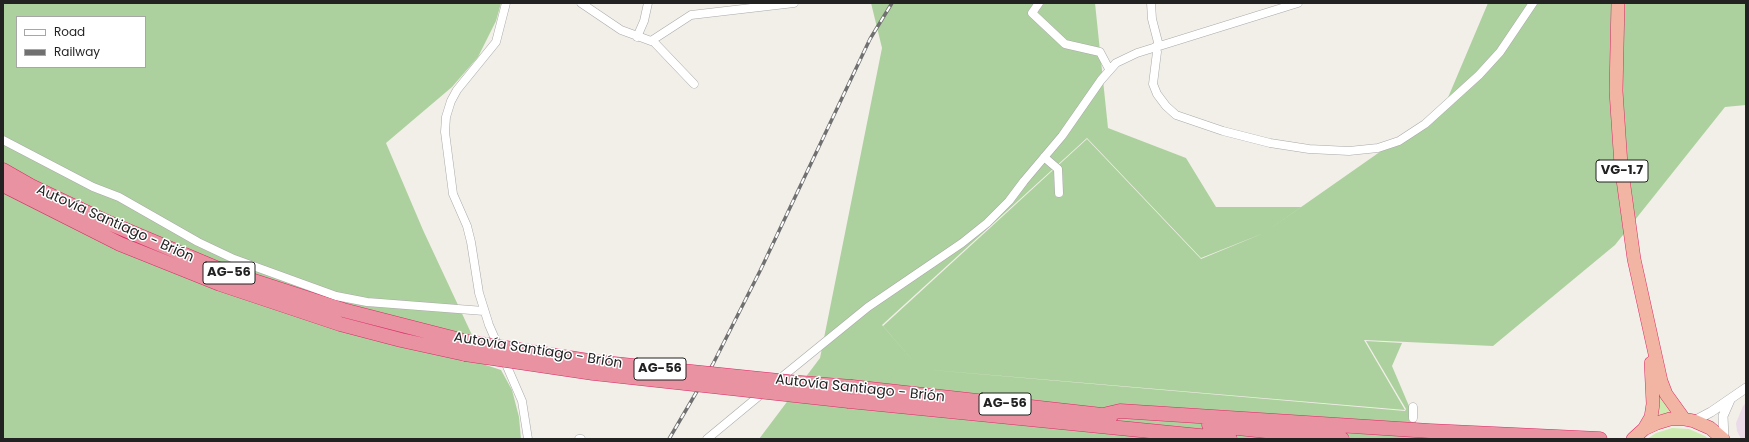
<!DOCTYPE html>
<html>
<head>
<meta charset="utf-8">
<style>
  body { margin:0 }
  #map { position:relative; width:1749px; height:442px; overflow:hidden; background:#f2efe9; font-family:Poppins,sans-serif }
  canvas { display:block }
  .frame { position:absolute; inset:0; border:4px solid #222; pointer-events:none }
  .legend { position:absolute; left:16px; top:16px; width:130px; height:52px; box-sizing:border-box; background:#fff; border:1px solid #a7a7a7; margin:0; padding:5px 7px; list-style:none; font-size:12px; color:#222 }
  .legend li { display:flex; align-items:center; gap:8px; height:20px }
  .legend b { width:20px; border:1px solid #a7a7a7 }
</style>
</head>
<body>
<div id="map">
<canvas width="1749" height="442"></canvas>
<div class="frame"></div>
<ul class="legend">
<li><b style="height:5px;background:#fff"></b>Road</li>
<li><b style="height:5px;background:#707070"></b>Railway</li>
</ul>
</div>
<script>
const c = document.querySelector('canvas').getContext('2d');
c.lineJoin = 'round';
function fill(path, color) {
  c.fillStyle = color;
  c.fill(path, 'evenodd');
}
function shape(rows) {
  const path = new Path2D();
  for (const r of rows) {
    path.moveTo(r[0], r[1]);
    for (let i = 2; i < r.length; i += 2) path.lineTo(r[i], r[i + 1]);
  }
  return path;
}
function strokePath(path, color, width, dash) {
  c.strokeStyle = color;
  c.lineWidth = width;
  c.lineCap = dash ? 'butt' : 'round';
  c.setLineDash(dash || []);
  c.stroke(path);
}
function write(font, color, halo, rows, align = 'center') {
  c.font = font + ' Poppins,sans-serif';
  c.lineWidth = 3;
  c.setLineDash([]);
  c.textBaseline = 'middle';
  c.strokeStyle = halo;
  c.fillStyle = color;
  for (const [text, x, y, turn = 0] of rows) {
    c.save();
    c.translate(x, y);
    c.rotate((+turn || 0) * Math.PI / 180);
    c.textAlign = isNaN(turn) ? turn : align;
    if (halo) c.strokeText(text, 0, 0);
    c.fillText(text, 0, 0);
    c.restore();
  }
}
fill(shape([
  [1746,403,1746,439,1741,439,1737,431,1736,423,1743,406]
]), '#ebdbe8');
fill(shape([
  [1657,384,1664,403,1673,414,1657,417],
  [1672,428,1689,429,1705,436,1709,439,1647,439,1656,433]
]), '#cdebb0');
fill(shape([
  [3,3,501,3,496,21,478,57,452,87,386,143,423,230,486,365,501,370,512,390,519,417,521,439,3,439],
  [17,17,145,17,145,67,17,67],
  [871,3,1095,3,1108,128,1186,158,1216,207,1301,207,1264,233,1201,258,1087,138,882,325,920,369,1405,411,1406,409,1366,341,1402,343,1392,366,1423,439,759,439,820,358,882,48],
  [1488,3,1746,3,1746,105,1725,107,1615,245,1493,346,1364,340,1405,410,920,369,883,326,1087,139,1201,259,1264,233,1444,107]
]), '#add19e');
const minor = shape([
  [506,3,496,42,457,90,451,101,446,117,445,132,453,194,467,226,471,242,479,293,489,325,522,401,528,439],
  [581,3,621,30,651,41,691,15,794,3],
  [1039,3,1032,13,1065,44,1100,52,1109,69],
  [1151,3,1152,19,1159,46],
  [637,37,644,21,648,3],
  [653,41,694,84],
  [1155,47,1157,52,1153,84,1157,94,1166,106,1176,115,1223,131,1270,143,1309,149,1349,151,1378,148,1399,141,1425,124,1479,75,1500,52,1533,3],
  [3,140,93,187,119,197,198,242,234,259,336,296,367,302,484,311],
  [1044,157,1058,169,1059,193],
  [777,381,868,307,962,243,987,223,1009,201,1024,181,1062,136,1101,80,1116,63,1137,53,1298,3],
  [1413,407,1413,418],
  [579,439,581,439],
  [707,439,765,391]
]);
const tertiary = shape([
  [1694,421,1711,412,1746,388],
  [1724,439,1723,416,1730,400]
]);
const trunk = shape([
  [1618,3,1616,91,1621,165,1634,259,1661,381,1666,394,1684,419],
  [1644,429,1651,417,1653,404,1651,363],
  [1633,439,1644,429,1657,423,1670,419,1684,419,1694,421,1710,428,1723,439]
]);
const motorway = shape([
  [3,170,31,186,109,223,223,271,343,310,468,342],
  [3,185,120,244,220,284,340,324,401,340,465,354],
  [852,387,1111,416],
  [849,401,1230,439],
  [1103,415,1120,411,1430,431,1600,439],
  [1209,425,1342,439]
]);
strokePath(minor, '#a9a9a9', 9);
strokePath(tertiary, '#a9a9a9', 10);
strokePath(trunk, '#dc2a67', 14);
strokePath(motorway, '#dc2a67', 15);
strokePath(minor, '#fff', 8);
strokePath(tertiary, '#fff', 9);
strokePath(trunk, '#f2b4a3', 13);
strokePath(motorway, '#e892a2', 14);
const rail = shape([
  [669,439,713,364,760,271,870,39,892,3]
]);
strokePath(rail, '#707070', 3.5);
strokePath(rail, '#fff', 2, [6]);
const motorwayBridge = shape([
  [468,342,595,362,789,382,852,387],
  [465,354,593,373,849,401]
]);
strokePath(motorwayBridge, '#dc2a67', 15, []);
strokePath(motorwayBridge, '#e892a2', 14);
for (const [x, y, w] of [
  [1622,171,52],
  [229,273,52],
  [660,369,52],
  [1005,404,52]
]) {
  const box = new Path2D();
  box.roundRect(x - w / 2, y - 11, w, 22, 3);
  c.fillStyle = '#fff';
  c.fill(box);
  strokePath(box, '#222', 1);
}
write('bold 13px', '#222', null, [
  ["VG-1.7",1622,171],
  ["AG-56",229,273],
  ["AG-56",660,369],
  ["AG-56",1005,404]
]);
write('14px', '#222', '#fff', [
  ["Autovía Santiago - Brión",115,224,24],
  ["Autovía Santiago - Brión",538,351,9],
  ["Autovía Santiago - Brión",860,389,6]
]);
</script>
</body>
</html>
